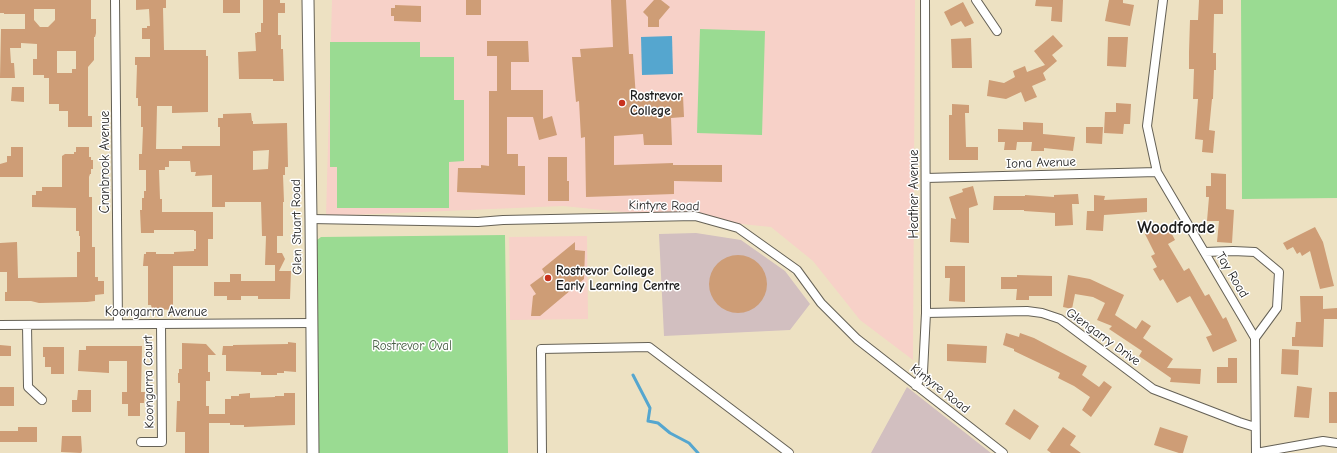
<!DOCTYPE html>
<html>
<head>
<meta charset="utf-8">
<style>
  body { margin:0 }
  canvas { display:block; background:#ede1c2 }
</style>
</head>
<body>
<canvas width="1337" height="453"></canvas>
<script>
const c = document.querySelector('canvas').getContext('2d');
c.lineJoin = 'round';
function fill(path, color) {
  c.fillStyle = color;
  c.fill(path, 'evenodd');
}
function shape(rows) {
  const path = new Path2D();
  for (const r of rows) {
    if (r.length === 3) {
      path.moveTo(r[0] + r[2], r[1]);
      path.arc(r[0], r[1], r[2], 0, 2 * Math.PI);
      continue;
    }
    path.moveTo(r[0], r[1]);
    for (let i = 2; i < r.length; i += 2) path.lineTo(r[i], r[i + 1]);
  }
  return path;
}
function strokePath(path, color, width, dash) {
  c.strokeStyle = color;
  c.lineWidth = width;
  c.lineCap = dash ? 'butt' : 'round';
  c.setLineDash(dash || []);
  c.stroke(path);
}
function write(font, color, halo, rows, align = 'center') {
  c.font = font + ' "Comic Neue",sans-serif';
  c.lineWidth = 3;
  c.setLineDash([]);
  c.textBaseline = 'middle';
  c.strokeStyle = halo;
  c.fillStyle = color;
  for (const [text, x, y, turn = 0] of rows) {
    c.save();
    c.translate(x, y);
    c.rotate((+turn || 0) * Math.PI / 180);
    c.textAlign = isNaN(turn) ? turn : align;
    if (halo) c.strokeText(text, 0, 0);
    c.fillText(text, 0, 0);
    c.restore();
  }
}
fill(shape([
  [332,0,915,0,913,360,860,320,813,261,771,227,563,206,326,216],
  [587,236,588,319,510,320,509,237]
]), '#f7d1c8');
fill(shape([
  [696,233,741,240,785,271,810,304,790,330,664,336,659,234],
  [907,387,991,453,871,453]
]), '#d2bfc0');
fill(shape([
  [1241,0,1337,0,1337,198,1242,199],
  [700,29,765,31,762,135,697,133],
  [330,42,420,42,420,57,454,57,454,100,464,100,464,161,449,162,449,208,337,208,337,167,330,167],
  [505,235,508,453,318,453,317,240,321,237]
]), '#9adb92');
fill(shape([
  [672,36,673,74,642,75,641,37]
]), '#55a6cf');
strokePath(shape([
  [633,375,650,408,648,421,658,423,670,433,689,443,698,453]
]), '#55a6cf', 3);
fill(shape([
  [0,0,91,0,91,19,96,19,96,33,95,37,94,37,94,60,88,67,88,116,92,116,92,127,68,127,68,111,59,111,59,104,49,104,49,78,44,78,44,75,33,75,33,59,37,59,37,44,21,43,21,48,10,48,11,63,14,63,15,78,0,78,1,29,25,29,25,14,4,14,4,13,0,13],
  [34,9,55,9,55,20,48,27,40,27,34,20],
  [57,51,76,51,76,69,72,69,72,73,57,73],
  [136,0,166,0,166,8,163,8,164,50,206,50,206,56,208,56,208,112,172,113,172,106,157,106,156,149,182,149,182,146,220,146,220,127,218,127,218,118,223,118,223,114,251,113,252,121,253,121,253,124,287,123,288,167,285,167,285,175,283,175,284,202,283,202,283,236,277,236,277,253,282,253,285,259,279,271,291,271,290,299,258,299,258,296,241,296,241,300,227,300,227,296,214,296,214,282,230,282,230,274,241,274,241,281,275,281,275,265,265,265,266,236,262,236,261,202,225,202,225,207,212,207,212,175,195,176,196,172,191,172,190,161,169,161,169,167,165,167,165,170,159,170,160,199,162,199,162,212,213,212,213,239,208,239,208,266,173,266,173,310,152,309,151,305,148,305,148,266,143,266,144,254,146,254,146,252,156,252,156,254,174,254,174,252,194,251,194,249,196,249,196,231,194,231,194,230,154,230,154,233,141,233,140,210,142,210,142,198,144,198,144,191,146,191,146,170,139,170,139,154,142,154,143,127,141,127,141,106,138,106,138,98,136,98,137,65,135,65,135,57,150,57,150,39,142,39,142,28,147,28,147,26,150,26,149,9,136,10],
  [269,150,268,169,253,170,253,151],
  [223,0,240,0,240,13,223,13],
  [263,0,280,0,280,3,285,3,285,13,278,13,278,35,281,35,281,49,283,49,284,81,273,81,273,79,239,79,238,52,256,51,255,33,257,33,257,32,261,32,261,23,263,23],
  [466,0,481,0,481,15,466,15],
  [611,0,626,0,629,54,633,54,636,98,683,96,684,117,671,118,672,145,644,145,643,134,614,136,614,165,673,163,673,165,722,165,722,182,674,181,674,194,586,197,585,137,581,138,579,101,576,102,572,57,581,57,580,49,613,47],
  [654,0,661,0,670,7,659,20,659,27,648,27,648,17,643,12],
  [1036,0,1063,0,1062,22,1051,21,1052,7,1035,6],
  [1109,0,1123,0,1123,3,1134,5,1130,26,1105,21],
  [1199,0,1223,0,1223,14,1214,14,1213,53,1216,53,1216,70,1214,70,1213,99,1212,99,1209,130,1215,131,1213,153,1202,152,1203,140,1195,139,1198,99,1193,99,1194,69,1189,69,1189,52,1190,20,1198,20],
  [963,2,974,23,965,27,961,21,951,26,944,12],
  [395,5,421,6,421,22,394,21,394,16,391,16,391,8,395,8],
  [1053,35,1063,46,1052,55,1057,61,1043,73,1046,80,1032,86,1037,97,1025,102,1021,92,1006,99,987,96,989,80,1004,83,1015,77,1013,71,1025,66,1027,72,1045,65,1034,51],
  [1108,37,1128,37,1126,67,1107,66],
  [971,38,972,68,952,68,951,39],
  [487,41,528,41,529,62,511,62,511,90,543,90,543,119,552,116,557,135,539,140,533,117,507,117,507,154,518,154,518,166,525,166,525,195,457,192,458,168,481,168,481,165,489,166,489,91,497,91,497,56,487,56],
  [12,87,24,87,24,102,11,101],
  [1116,103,1131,104,1130,124,1124,124,1123,134,1104,133,1105,112,1116,112],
  [952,104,969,105,969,113,965,113,966,147,978,147,978,160,949,160,949,115,952,115],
  [1023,122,1043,123,1043,134,1075,137,1073,151,1044,148,1044,151,1031,151,1032,142,1017,142,1016,150,1004,150,1005,142,998,142,998,129,1023,130],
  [1086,127,1103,127,1102,144,1086,143],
  [11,147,23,147,23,177,0,177,0,164,7,162,7,156,11,156],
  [76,147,89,147,89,157,91,157,91,160,93,160,93,169,91,169,91,174,90,174,89,177,89,197,92,197,92,247,95,247,95,277,98,277,98,281,104,281,104,294,95,295,95,301,87,302,39,303,31,301,5,301,5,292,7,292,7,272,0,272,0,243,17,242,18,278,77,277,77,252,80,252,80,236,79,236,79,231,76,231,76,208,32,207,32,195,36,195,36,191,42,191,42,187,62,187,62,156,65,154,74,154,74,152,76,152],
  [548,157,567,157,567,181,569,181,569,201,548,201],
  [1211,173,1226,174,1226,209,1234,210,1232,243,1217,242,1219,221,1207,221,1209,197,1206,197,1206,186,1211,186],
  [973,186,978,205,969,208,969,243,950,242,951,218,956,219,949,197,963,192,962,189],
  [1078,194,1079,204,1072,204,1073,225,1055,226,1055,213,1024,211,1024,210,993,210,994,196,1025,196,1025,195,1054,197,1054,195],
  [1094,195,1105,196,1104,200,1147,198,1147,212,1104,215,1103,231,1086,230,1087,211,1094,211],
  [1166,223,1175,240,1168,244,1184,271,1189,268,1205,296,1209,294,1223,319,1226,317,1237,341,1213,352,1206,337,1212,335,1190,296,1177,303,1163,279,1160,281,1153,269,1157,267,1151,256,1155,254,1145,234],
  [1315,227,1323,242,1334,286,1320,289,1310,251,1302,256,1300,252,1297,254,1293,247,1287,250,1283,243],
  [575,242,575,250,585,251,584,279,540,316,531,316,533,296,536,294,530,285,545,274,542,269],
  [738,284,29],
  [945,266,965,266,965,302,949,301,950,278,945,278],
  [1017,275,1052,276,1052,296,1029,296,1029,300,1016,300,1017,289,1001,289,1001,277,1017,277],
  [1068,275,1090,279,1124,295,1115,315,1136,329,1142,320,1151,326,1143,338,1173,359,1167,368,1201,369,1200,384,1170,382,1171,378,1139,356,1142,351,1109,329,1112,326,1097,320,1105,303,1093,297,1075,294,1072,309,1063,307],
  [1300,296,1323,296,1323,309,1337,308,1337,319,1324,319,1323,347,1292,346,1292,337,1295,337,1296,322,1301,322],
  [1006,333,1019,337,1020,333,1034,338,1087,366,1082,375,1099,387,1104,381,1112,387,1091,417,1082,410,1090,397,1074,386,1058,378,1060,373,1014,351,1014,349,1003,345],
  [288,342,296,343,296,372,284,371,284,373,277,373,277,375,261,375,261,372,226,371,226,355,222,355,223,346,233,346,233,345,288,344],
  [182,343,206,344,216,355,208,355,208,372,210,372,210,381,206,381,206,406,209,406,209,414,225,414,225,399,231,399,231,396,239,396,239,394,250,393,250,398,275,397,275,396,284,396,284,393,295,393,295,425,244,427,244,425,230,425,230,423,209,423,209,453,185,453,185,432,176,432,177,401,180,401,180,383,178,383,178,373,179,373,179,369,182,369],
  [947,344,987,346,986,363,947,361],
  [0,345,11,346,11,356,0,356],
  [86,346,142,346,141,392,145,392,144,403,140,403,140,416,128,416,128,404,122,404,122,392,127,392,127,361,109,361,109,373,78,371,79,350,86,350],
  [43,347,64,347,64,374,51,374,51,367,45,367,45,357,43,357],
  [1282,349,1299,350,1298,375,1281,374],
  [1228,358,1237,358,1237,383,1217,383,1217,367,1228,367],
  [1297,386,1312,388,1309,418,1294,417],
  [0,387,14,387,14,406,0,406],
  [78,390,91,390,91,412,72,412,72,400,77,400],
  [1329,392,1337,392,1337,423,1329,423],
  [1014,409,1039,426,1030,440,1005,424],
  [18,427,37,427,37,442,0,442,0,431,18,431],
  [1063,427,1076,436,1070,445,1081,453,1051,453,1047,450],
  [1160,427,1188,436,1183,453,1179,453,1154,445],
  [62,436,81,436,82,451,81,453,61,452]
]), '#ce9d76');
const street = shape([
  [115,0,118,324],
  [976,0,997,31],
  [1163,0,1147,126,1157,172,1255,338,1256,453],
  [926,178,1157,172],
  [311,219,478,222,503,220,695,216,738,228,797,270,821,303,857,339,1003,453],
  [1205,252,1233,251,1255,252,1279,272,1277,308,1255,338],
  [926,313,1027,311,1042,313,1060,319,1153,389,1239,422,1255,427],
  [0,325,312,323],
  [27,325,28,387,42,400],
  [916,386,923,372,926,313,925,0],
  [141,442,162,442,161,324],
  [542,453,541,349,649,347,789,453],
  [1256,453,1323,441,1337,443]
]);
const secondary = shape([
  [308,0,311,219,313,453]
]);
strokePath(street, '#656156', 10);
strokePath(secondary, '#656156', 13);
strokePath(street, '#fff', 8);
strokePath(secondary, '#fff', 11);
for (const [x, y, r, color] of [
  [622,103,4,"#c8321e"],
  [548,278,4,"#c8321e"]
]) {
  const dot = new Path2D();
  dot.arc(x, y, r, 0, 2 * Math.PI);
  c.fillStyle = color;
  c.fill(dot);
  strokePath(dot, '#fff', 1.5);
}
write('bold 13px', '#1c1c1c', '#fff', [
  ["Rostrevor",630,96],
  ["College",630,111],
  ["Rostrevor College",556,271],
  ["Early Learning Centre",556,286]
], 'left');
write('13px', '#1c1c1c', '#fff', [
  ["Cranbrook Avenue",105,162,-90],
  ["Iona Avenue",1041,163,-2],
  ["Heather Avenue",914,194,-90],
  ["Kintyre Road",664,206,1],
  ["Glen Stuart Road",297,227,-91],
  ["Tay Road",1232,275,59],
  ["Koongarra Avenue",156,312],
  ["Glengarry Drive",1103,337,36],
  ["Koongarra Court",149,382,-91],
  ["Kintyre Road",940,389,38]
]);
write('13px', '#485f45', '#fff', [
  ["Rostrevor Oval",412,346]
]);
write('bold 17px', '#1c1c1c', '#fff', [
  ["Woodforde",1176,228]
]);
</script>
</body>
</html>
